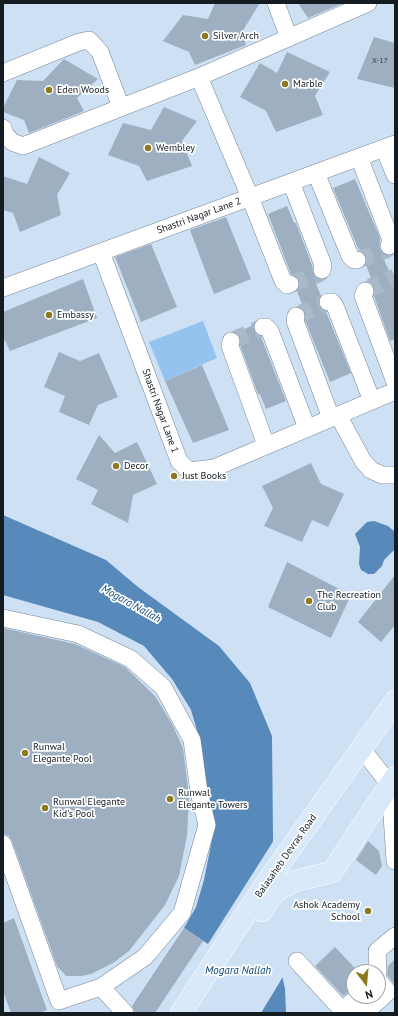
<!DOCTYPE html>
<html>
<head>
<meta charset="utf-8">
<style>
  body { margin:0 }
  #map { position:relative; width:398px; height:1016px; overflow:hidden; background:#cee1f4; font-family:"PT Sans",sans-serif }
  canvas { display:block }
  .frame { position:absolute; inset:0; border:4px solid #141b21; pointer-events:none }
  .north { position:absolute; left:346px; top:964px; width:40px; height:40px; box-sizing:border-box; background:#fff; border:1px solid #a1a4a6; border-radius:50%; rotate:164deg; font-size:11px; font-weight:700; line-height:16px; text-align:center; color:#141b21 }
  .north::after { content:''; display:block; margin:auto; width:14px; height:18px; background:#8b7a1f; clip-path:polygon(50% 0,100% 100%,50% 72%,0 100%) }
</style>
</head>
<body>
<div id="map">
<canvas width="398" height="1016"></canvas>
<div class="frame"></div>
<div class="north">N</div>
</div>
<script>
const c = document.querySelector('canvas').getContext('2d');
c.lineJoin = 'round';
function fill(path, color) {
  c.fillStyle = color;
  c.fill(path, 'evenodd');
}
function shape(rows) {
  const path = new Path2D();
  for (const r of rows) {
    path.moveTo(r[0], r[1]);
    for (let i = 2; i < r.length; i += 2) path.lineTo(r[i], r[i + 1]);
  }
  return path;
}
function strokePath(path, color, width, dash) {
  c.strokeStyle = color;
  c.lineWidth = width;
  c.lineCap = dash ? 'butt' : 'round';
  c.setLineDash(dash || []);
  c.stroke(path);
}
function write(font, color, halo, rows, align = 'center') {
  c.font = font + ' "PT Sans",sans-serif';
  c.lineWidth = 3.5;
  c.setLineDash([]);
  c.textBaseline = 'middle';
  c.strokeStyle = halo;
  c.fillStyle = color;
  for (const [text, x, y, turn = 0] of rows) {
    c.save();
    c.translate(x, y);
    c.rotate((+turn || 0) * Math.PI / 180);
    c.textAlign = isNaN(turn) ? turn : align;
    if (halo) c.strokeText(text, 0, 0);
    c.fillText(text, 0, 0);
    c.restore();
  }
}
fill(shape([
  [203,321,217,358,165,381,149,342]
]), '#95c3ef');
fill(shape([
  [3,515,106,560,138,587,219,646,250,683,272,736,274,936,285,989,286,1013,193,1013,203,942,184,928,196,907,204,880,214,829,205,788,202,747,191,710,172,679,144,646,98,622,3,595],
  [374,521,388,526,395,532,395,549,384,560,382,566,374,574,368,574,361,570,359,564,360,547,355,534,367,522]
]), '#578aba');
fill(shape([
  [274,840,276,936,284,975,261,1013,191,1013,189,984,200,942,184,928,208,944]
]), '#cee1f4');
fill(shape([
  [215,3,260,3,242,32,246,45,195,65,189,52,163,41,183,15,208,19],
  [298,3,343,3,308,18],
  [374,37,395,43,395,88,357,79],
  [287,52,330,72,315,96,323,115,276,132,266,111,240,97,260,63,277,73],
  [64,59,98,79,77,98,84,111,29,133,24,120,3,112,3,108,17,80,43,81],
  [164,107,197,121,182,141,192,166,147,181,139,166,108,155,123,123,151,130],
  [39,157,70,173,57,195,61,215,20,232,13,213,3,210,3,176,27,184],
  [355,179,380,238,379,248,386,256,383,257,395,285,395,339,390,341,374,296,375,289,367,279,371,278,366,265,366,255,358,248,333,188],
  [287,206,294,223,296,223,312,265,313,274,318,283,316,284,321,296,318,302,319,307,326,312,351,373,330,382,305,320,305,312,298,305,302,304,297,291,300,286,299,280,296,276,291,274,268,214],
  [226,217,251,279,214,294,190,230],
  [151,244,177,307,141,322,115,257],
  [83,279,97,318,10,351,3,337,3,312],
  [253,325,255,332,261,337,263,342,286,401,266,409,260,394,258,394,240,345,240,337,236,333],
  [59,352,80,361,99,353,118,397,98,405,89,425,59,412,65,396,44,387],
  [202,365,229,430,193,443,165,381],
  [99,435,115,453,137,442,157,484,133,495,128,523,91,504,98,490,76,479],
  [311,463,321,484,344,494,328,527,312,520,302,542,264,526,273,508,262,486],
  [287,562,351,595,331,638,268,607],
  [395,575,395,625,381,642,358,622],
  [3,628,75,644,125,667,155,696,172,724,183,748,189,797,187,836,179,876,165,905,129,951,113,963,91,974,81,976,66,976,57,966,12,841,9,836,4,834,3,831],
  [368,841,379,851,382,866,376,875,356,860],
  [14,918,47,1010,39,1013,11,1013,3,991,3,923],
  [184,928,203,941,155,1013,135,1013,132,1006],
  [335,947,354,967,354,988,343,996,315,966],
  [395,959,395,985,387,975,388,966]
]), '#9dafc1');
strokePath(shape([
  [357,260,386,250,389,246],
  [290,284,319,274,322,270],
  [365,291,395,277],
  [296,316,328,302],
  [231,341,263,327]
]), '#a9b9ca', 17, [17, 8]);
const minor = shape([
  [276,3,289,38],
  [3,73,79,42,89,40,100,52,121,107],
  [199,77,250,197,283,281,287,285,290,284],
  [3,128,5,134,12,142,23,146,199,77,368,3],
  [384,148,395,175],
  [359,157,391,240,389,246],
  [316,173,350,256,354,260,357,260],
  [291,182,323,265,322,270],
  [101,252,179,461,189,471,214,468,395,391],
  [3,288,395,144],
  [365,291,363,296,395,382],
  [328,302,332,302,335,306,372,401],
  [296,316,295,321,331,418],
  [263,327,266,327,270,331,307,428],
  [231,341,230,346,266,445],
  [338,415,363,461,371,470,382,475,395,475],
  [3,618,78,634,131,659,163,687,192,740,199,792,207,825,182,913,145,957,101,987,125,1013],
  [362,749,390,785,395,861],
  [3,844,59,1001,101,987],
  [297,961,342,1010,367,1011,388,992,378,980],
  [378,972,377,951,395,936],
  [342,1010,359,996]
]);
const major = shape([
  [262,911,269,899,278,890,295,881,332,872,395,777],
  [181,1013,262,889,395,701]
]);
strokePath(minor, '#758697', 18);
strokePath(major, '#fff', 22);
strokePath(minor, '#fff', 17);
strokePath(major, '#d9e9f9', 21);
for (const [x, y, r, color] of [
  [205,36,4,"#8b7a1f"],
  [285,84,4,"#8b7a1f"],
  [49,90,4,"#8b7a1f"],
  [148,148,4,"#8b7a1f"],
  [49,315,4,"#8b7a1f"],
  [116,466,4,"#8b7a1f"],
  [174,476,4,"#8b7a1f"],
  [309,601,4,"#8b7a1f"],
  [25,753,4,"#8b7a1f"],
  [170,799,4,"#8b7a1f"],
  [45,808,4,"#8b7a1f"],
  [368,911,4,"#8b7a1f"]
]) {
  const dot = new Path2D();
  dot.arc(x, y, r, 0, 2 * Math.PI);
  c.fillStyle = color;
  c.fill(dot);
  strokePath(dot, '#fff', 1.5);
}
write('8px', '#364049', null, [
  ["X-17",380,61]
]);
write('10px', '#141b21', '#fff', [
  ["Silver Arch",213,36],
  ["Marble",293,84],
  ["Eden Woods",57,90],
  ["Wembley",156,148],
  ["Embassy",57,315],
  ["Decor",124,466],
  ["Just Books",182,476],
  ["The Recreation",317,595],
  ["Club",317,607],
  ["Runwal",33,747],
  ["Elegante Pool",33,759],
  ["Runwal",178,793],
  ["Elegante Towers",178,805],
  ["Runwal Elegante",53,802],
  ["Kid's Pool",53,814],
  ["Ashok Academy",360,905,"right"],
  ["School",360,917,"right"]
], 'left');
write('10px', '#141b21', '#fff', [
  ["Shastri Nagar Lane 2",199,216,-20],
  ["Shastri Nagar Lane 1",160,411,70],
  ["Balasaheb Devras Road",286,856,-55]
]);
write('italic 11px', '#074573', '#fff', [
  ["Mogara Nallah",131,604,29],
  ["Mogara Nallah",238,971]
]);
</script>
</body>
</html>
